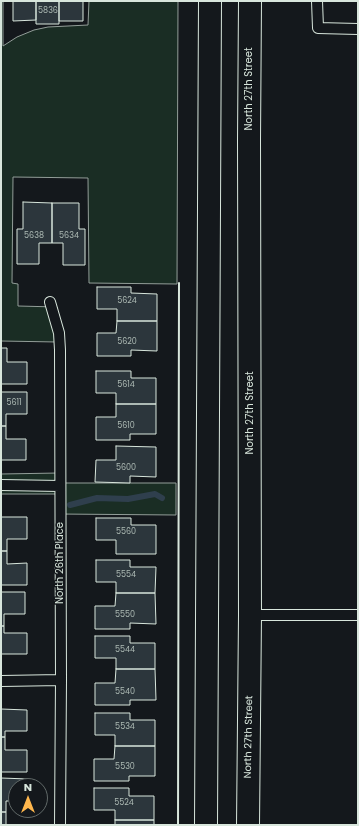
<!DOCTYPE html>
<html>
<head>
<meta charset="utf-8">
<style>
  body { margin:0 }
  #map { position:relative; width:359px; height:826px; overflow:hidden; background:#14181c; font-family:Poppins,sans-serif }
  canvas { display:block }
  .frame { position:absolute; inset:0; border:2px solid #d8e6dc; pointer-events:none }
  .north { position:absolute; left:8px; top:778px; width:40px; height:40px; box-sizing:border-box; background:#14181c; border:1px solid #626a69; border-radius:50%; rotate:0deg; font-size:11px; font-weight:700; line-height:16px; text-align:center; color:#d8e6dc }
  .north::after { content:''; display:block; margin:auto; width:14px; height:18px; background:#ffb74d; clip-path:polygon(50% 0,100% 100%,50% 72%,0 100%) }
</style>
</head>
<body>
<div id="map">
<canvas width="359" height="826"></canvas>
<div class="frame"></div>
<div class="north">N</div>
</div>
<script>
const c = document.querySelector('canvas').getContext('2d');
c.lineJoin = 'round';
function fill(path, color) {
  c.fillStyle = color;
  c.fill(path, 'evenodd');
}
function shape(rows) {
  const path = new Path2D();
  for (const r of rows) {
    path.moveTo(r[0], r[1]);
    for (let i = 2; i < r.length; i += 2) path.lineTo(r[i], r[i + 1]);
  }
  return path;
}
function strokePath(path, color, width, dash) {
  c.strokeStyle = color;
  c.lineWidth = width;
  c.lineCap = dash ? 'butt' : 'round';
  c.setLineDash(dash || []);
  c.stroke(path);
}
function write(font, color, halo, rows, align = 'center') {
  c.font = font + ' Poppins,sans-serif';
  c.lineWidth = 3;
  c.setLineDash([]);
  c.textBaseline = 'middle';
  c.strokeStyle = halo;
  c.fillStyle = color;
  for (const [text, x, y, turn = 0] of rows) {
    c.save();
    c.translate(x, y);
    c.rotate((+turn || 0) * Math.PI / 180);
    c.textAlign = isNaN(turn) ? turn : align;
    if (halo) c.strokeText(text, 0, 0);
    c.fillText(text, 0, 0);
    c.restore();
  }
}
const green = shape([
  [1,1,3,1,3,46,17,37,34,30,48,27,88,25,89,1,178,1,177,284,89,283,88,178,13,177,12,283,18,284,18,306,57,307,57,342,1,341,1,1],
  [59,473,60,483,176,483,176,515,58,514,58,494,1,494,1,474,59,473]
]);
fill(green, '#1a2d24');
strokePath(green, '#939e99', 1);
strokePath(shape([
  [70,505,97,498,128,499,155,494,162,498]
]), '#2f3f4d', 6);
const building = shape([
  [13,1,36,1,36,20,13,21,13,1],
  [36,1,59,1,59,24,36,24,36,1],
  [59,1,83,1,83,21,59,21,59,1],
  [23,202,52,203,52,243,39,243,39,264,17,264,17,229,23,229,23,202],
  [52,203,79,203,79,229,85,229,85,265,63,265,63,243,52,243,52,203],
  [97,287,131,287,131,293,157,294,157,321,117,321,117,309,97,309,97,287],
  [117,321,157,321,157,351,131,350,131,356,97,356,97,333,116,333,117,321],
  [1,348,7,348,7,362,27,362,27,384,1,384,1,348],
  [96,371,131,371,131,378,156,378,156,404,116,404,116,393,96,393,96,371],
  [1,392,27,392,27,414,6,414,6,426,1,426,1,392],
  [116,404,156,404,156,434,130,434,130,440,96,440,96,417,116,417,116,404],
  [1,426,6,426,6,439,26,439,26,460,1,460,1,426],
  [116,446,156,447,156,477,130,476,130,483,95,482,96,460,116,460,116,446],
  [1,517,27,517,27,539,7,539,7,551,1,551,1,517],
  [96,518,131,518,131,525,156,525,156,554,116,554,116,540,96,540,96,518],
  [1,551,7,551,7,564,27,563,27,585,1,585,1,551],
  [96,560,130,560,130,567,156,567,155,593,116,593,116,582,96,582,96,560],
  [1,592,25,592,25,614,4,614,4,626,1,626,1,592],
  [116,593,155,593,156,624,130,623,130,629,95,629,95,606,115,606,116,593],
  [1,626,4,626,4,633,27,633,27,654,1,654,1,626],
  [95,636,130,636,130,643,155,643,155,669,116,669,116,658,95,658,95,636],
  [116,669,155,669,156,700,130,700,130,705,95,705,95,683,115,683,116,669],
  [1,709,27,710,27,731,5,731,5,737,1,737,1,709],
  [95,713,130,713,130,720,155,720,155,746,115,746,115,735,95,735,95,713],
  [1,737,5,737,5,750,27,750,27,772,1,772,1,737],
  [115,746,155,746,155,776,129,776,129,781,94,781,94,759,114,759,115,746],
  [1,778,28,779,28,786,16,786,16,801,6,801,6,812,1,812,1,778],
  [94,788,129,788,129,796,154,796,154,820,115,820,115,810,94,810,94,788],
  [1,812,6,812,6,825,1,825,1,812],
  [115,820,154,820,154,825,115,825,115,820]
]);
fill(building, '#2c363c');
strokePath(building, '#d8e6dc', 1);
const lane = shape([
  [317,1,318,28,358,29],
  [50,302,59,333,60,350,61,680,60,825],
  [1,485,60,486],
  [250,615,358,615],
  [1,681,61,680]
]);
const primary = shape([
  [206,825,210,1],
  [248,825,250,615,249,140,250,1]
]);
strokePath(lane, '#d8e6dc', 12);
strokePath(primary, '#d8e6dc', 24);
strokePath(lane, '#14181c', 10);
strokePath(primary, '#14181c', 22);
strokePath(shape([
  [178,825,179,283]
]), '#d8e6dc', 2);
write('8px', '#adbab4', null, [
  ["5836",48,11],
  ["5638",34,236],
  ["5634",69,236],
  ["5624",127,301],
  ["5620",127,342],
  ["5614",126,385],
  ["5611",14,403],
  ["5610",126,426],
  ["5600",126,468],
  ["5560",126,532],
  ["5554",126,575],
  ["5550",125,615],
  ["5544",125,650],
  ["5540",125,692],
  ["5534",125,727],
  ["5530",125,767],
  ["5524",124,803]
]);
write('10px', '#d8e6dc', '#14181c', [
  ["North 27th Street",249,89,-90],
  ["North 27th Street",250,413,-90],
  ["North 26th Place",60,563,-90],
  ["North 27th Street",249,737,-89]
]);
</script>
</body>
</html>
